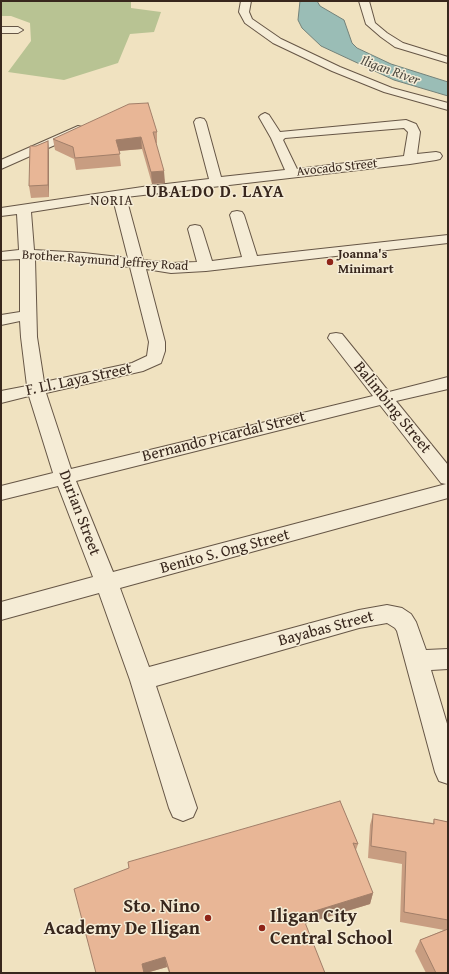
<!DOCTYPE html>
<html>
<head>
<meta charset="utf-8">
<style>
  body { margin:0 }
  #map { position:relative; width:449px; height:974px; overflow:hidden; background:#f0e2c0; font-family:"Gentium Book Plus",serif }
  canvas { display:block }
  .frame { position:absolute; inset:0; border:2px solid #38271d; pointer-events:none }
</style>
</head>
<body>
<div id="map">
<canvas width="449" height="974"></canvas>
<div class="frame"></div>
</div>
<script>
const c = document.querySelector('canvas').getContext('2d');
c.lineJoin = 'round';
function fill(path, color) {
  c.fillStyle = color;
  c.fill(path, 'evenodd');
}
function shape(rows) {
  const path = new Path2D();
  for (const r of rows) {
    path.moveTo(r[0], r[1]);
    for (let i = 2; i < r.length; i += 2) path.lineTo(r[i], r[i + 1]);
  }
  return path;
}
function strokePath(path, color, width, dash) {
  c.strokeStyle = color;
  c.lineWidth = width;
  c.lineCap = dash ? 'butt' : 'round';
  c.setLineDash(dash || []);
  c.stroke(path);
}
function write(font, color, halo, rows, align = 'center') {
  c.font = font + ' "Gentium Book Plus",serif';
  c.lineWidth = 3;
  c.setLineDash([]);
  c.textBaseline = 'middle';
  c.strokeStyle = halo;
  c.fillStyle = color;
  for (const [text, x, y, turn = 0] of rows) {
    c.save();
    c.translate(x, y);
    c.rotate((+turn || 0) * Math.PI / 180);
    c.textAlign = isNaN(turn) ? turn : align;
    if (halo) c.strokeText(text, 0, 0);
    c.fillText(text, 0, 0);
    c.restore();
  }
}
fill(shape([
  [1,1,131,1,131,8,161,12,154,32,130,34,118,63,64,80,8,72,31,41,30,23,11,16,1,16]
]), '#b8c393');
const water = shape([
  [300,1,317,1,320,6,344,20,352,43,357,48,391,64,448,82,448,96,394,80,321,46,302,28,298,20,300,1]
]);
fill(water, '#9abdb6');
strokePath(water, '#738179', 1);
const minor = shape([
  [241,1,251,1,249,12,252,19,281,39,340,67,392,88,448,103,448,110,384,92,332,71,273,43,245,23,239,12,241,1],
  [359,1,369,1,375,23,387,33,403,43,448,57,448,63,395,47,381,37,366,24,359,1],
  [1,27,18,27,23,30,18,33,1,33,1,27],
  [265,113,269,115,280,132,406,120,416,124,420,132,417,154,436,152,440,153,442,156,440,159,436,160,410,164,126,197,143,260,171,263,197,262,188,229,190,226,195,225,200,226,202,229,212,261,242,257,230,215,232,212,237,211,242,212,244,215,257,256,448,235,448,243,206,271,171,273,146,269,165,342,165,351,161,363,143,371,46,393,71,469,373,396,328,338,330,334,336,333,342,334,389,392,448,377,448,389,396,401,448,465,448,498,120,588,149,667,359,610,387,605,402,608,411,614,416,622,426,650,448,649,448,669,431,670,448,727,448,784,439,781,435,772,397,631,395,628,387,623,359,628,156,686,197,808,193,817,183,821,173,817,169,808,130,680,99,593,1,620,1,602,93,577,58,486,1,500,1,486,53,473,29,396,1,403,1,391,27,386,21,337,20,321,1,325,1,315,20,312,20,259,1,260,1,252,19,250,17,214,1,216,1,208,149,186,209,179,194,122,196,119,200,118,204,119,206,122,221,177,285,170,271,138,259,117,261,115,265,113],
  [404,128,408,132,404,156,297,169,283,140,285,138,404,128],
  [113,199,128,258,84,253,34,250,31,212,113,199],
  [35,259,84,261,130,267,149,342,147,356,132,363,44,382,37,337,35,259],
  [380,405,441,483,446,484,113,572,76,481,380,405],
  [78,126,82,127,84,130,82,133,1,169,1,160,78,126]
]);
strokePath(minor, '#665646', 2);
fill(minor, '#f5ecd6');
fill(shape([
  [157,132,157,143,156,143,165,183,152,184,142,149,119,151,121,166,76,170,74,159,55,150,53,139],
  [48,141,49,153,49,197,31,198,29,186,36,146],
  [340,801,358,844,356,850,373,893,370,904,305,924,325,973,169,973,167,967,146,973,96,973],
  [373,814,433,823,434,819,448,822,448,973,426,973,415,951,420,940,444,930,400,922,402,864,368,858,370,825]
]), '#c89d81');
fill(shape([
  [141,137,142,149,117,151,116,140],
  [48,141,49,153,49,197,48,185],
  [164,171,165,183,152,184,151,172],
  [373,893,370,904,300,925,302,915],
  [165,957,167,967,146,973,143,973,142,964]
]), '#a27f69');
const building = shape([
  [148,103,157,132,153,132,164,171,151,172,141,137,116,140,120,154,75,158,73,147,53,139,129,104,148,103],
  [48,141,48,185,29,186,30,146,36,146,48,141],
  [340,801,358,844,353,843,373,893,302,915,325,973,170,973,165,957,142,964,144,973,96,973,74,889,129,868,128,862,340,801],
  [373,814,434,824,434,819,448,822,448,920,404,912,406,852,371,846,373,814],
  [448,929,448,973,436,973,420,940,448,929]
]);
fill(building, '#e8b696');
strokePath(building, '#a27f69', 1);
for (const [x, y, r, color] of [
  [330,262,4,"#8f2418"],
  [208,918,4,"#8f2418"],
  [262,928,4,"#8f2418"]
]) {
  const dot = new Path2D();
  dot.arc(x, y, r, 0, 2 * Math.PI);
  c.fillStyle = color;
  c.fill(dot);
  strokePath(dot, '#f5ecd6', 1.5);
}
write('13px', '#38271d', '#f5ecd6', [
  ["Avocado Street",337,168,-6],
  ["Brother Raymund Jeffrey Road",105,261,4]
]);
write('bold 13px', '#38271d', '#f5ecd6', [
  ["Joanna's",338,255],
  ["Minimart",338,270]
], 'left');
write('italic 14px', '#504c43', '#f5ecd6', [
  ["Iligan River",390,71,20]
]);
c.letterSpacing = '1px';
write('14px', '#38271d', '#f5ecd6', [
  ["NORIA",112,201]
]);
c.letterSpacing = '0px';
write('16px', '#38271d', '#f5ecd6', [
  ["F. Ll. Laya Street",79,380,-12],
  ["Balimbing Street",392,408,51],
  ["Bernando Picardal Street",224,437,-14],
  ["Durian Street",79,513,69],
  ["Benito S. Ong Street",225,552,-15],
  ["Bayabas Street",326,629,-15]
]);
c.letterSpacing = '1px';
write('bold 17px', '#38271d', '#f5ecd6', [
  ["UBALDO D. LAYA",215,193]
]);
c.letterSpacing = '0px';
write('bold 19px', '#38271d', '#f5ecd6', [
  ["Sto. Nino",200,907],
  ["Academy De Iligan",200,929],
  ["Iligan City",270,917,"left"],
  ["Central School",270,939,"left"]
], 'right');
</script>
</body>
</html>
